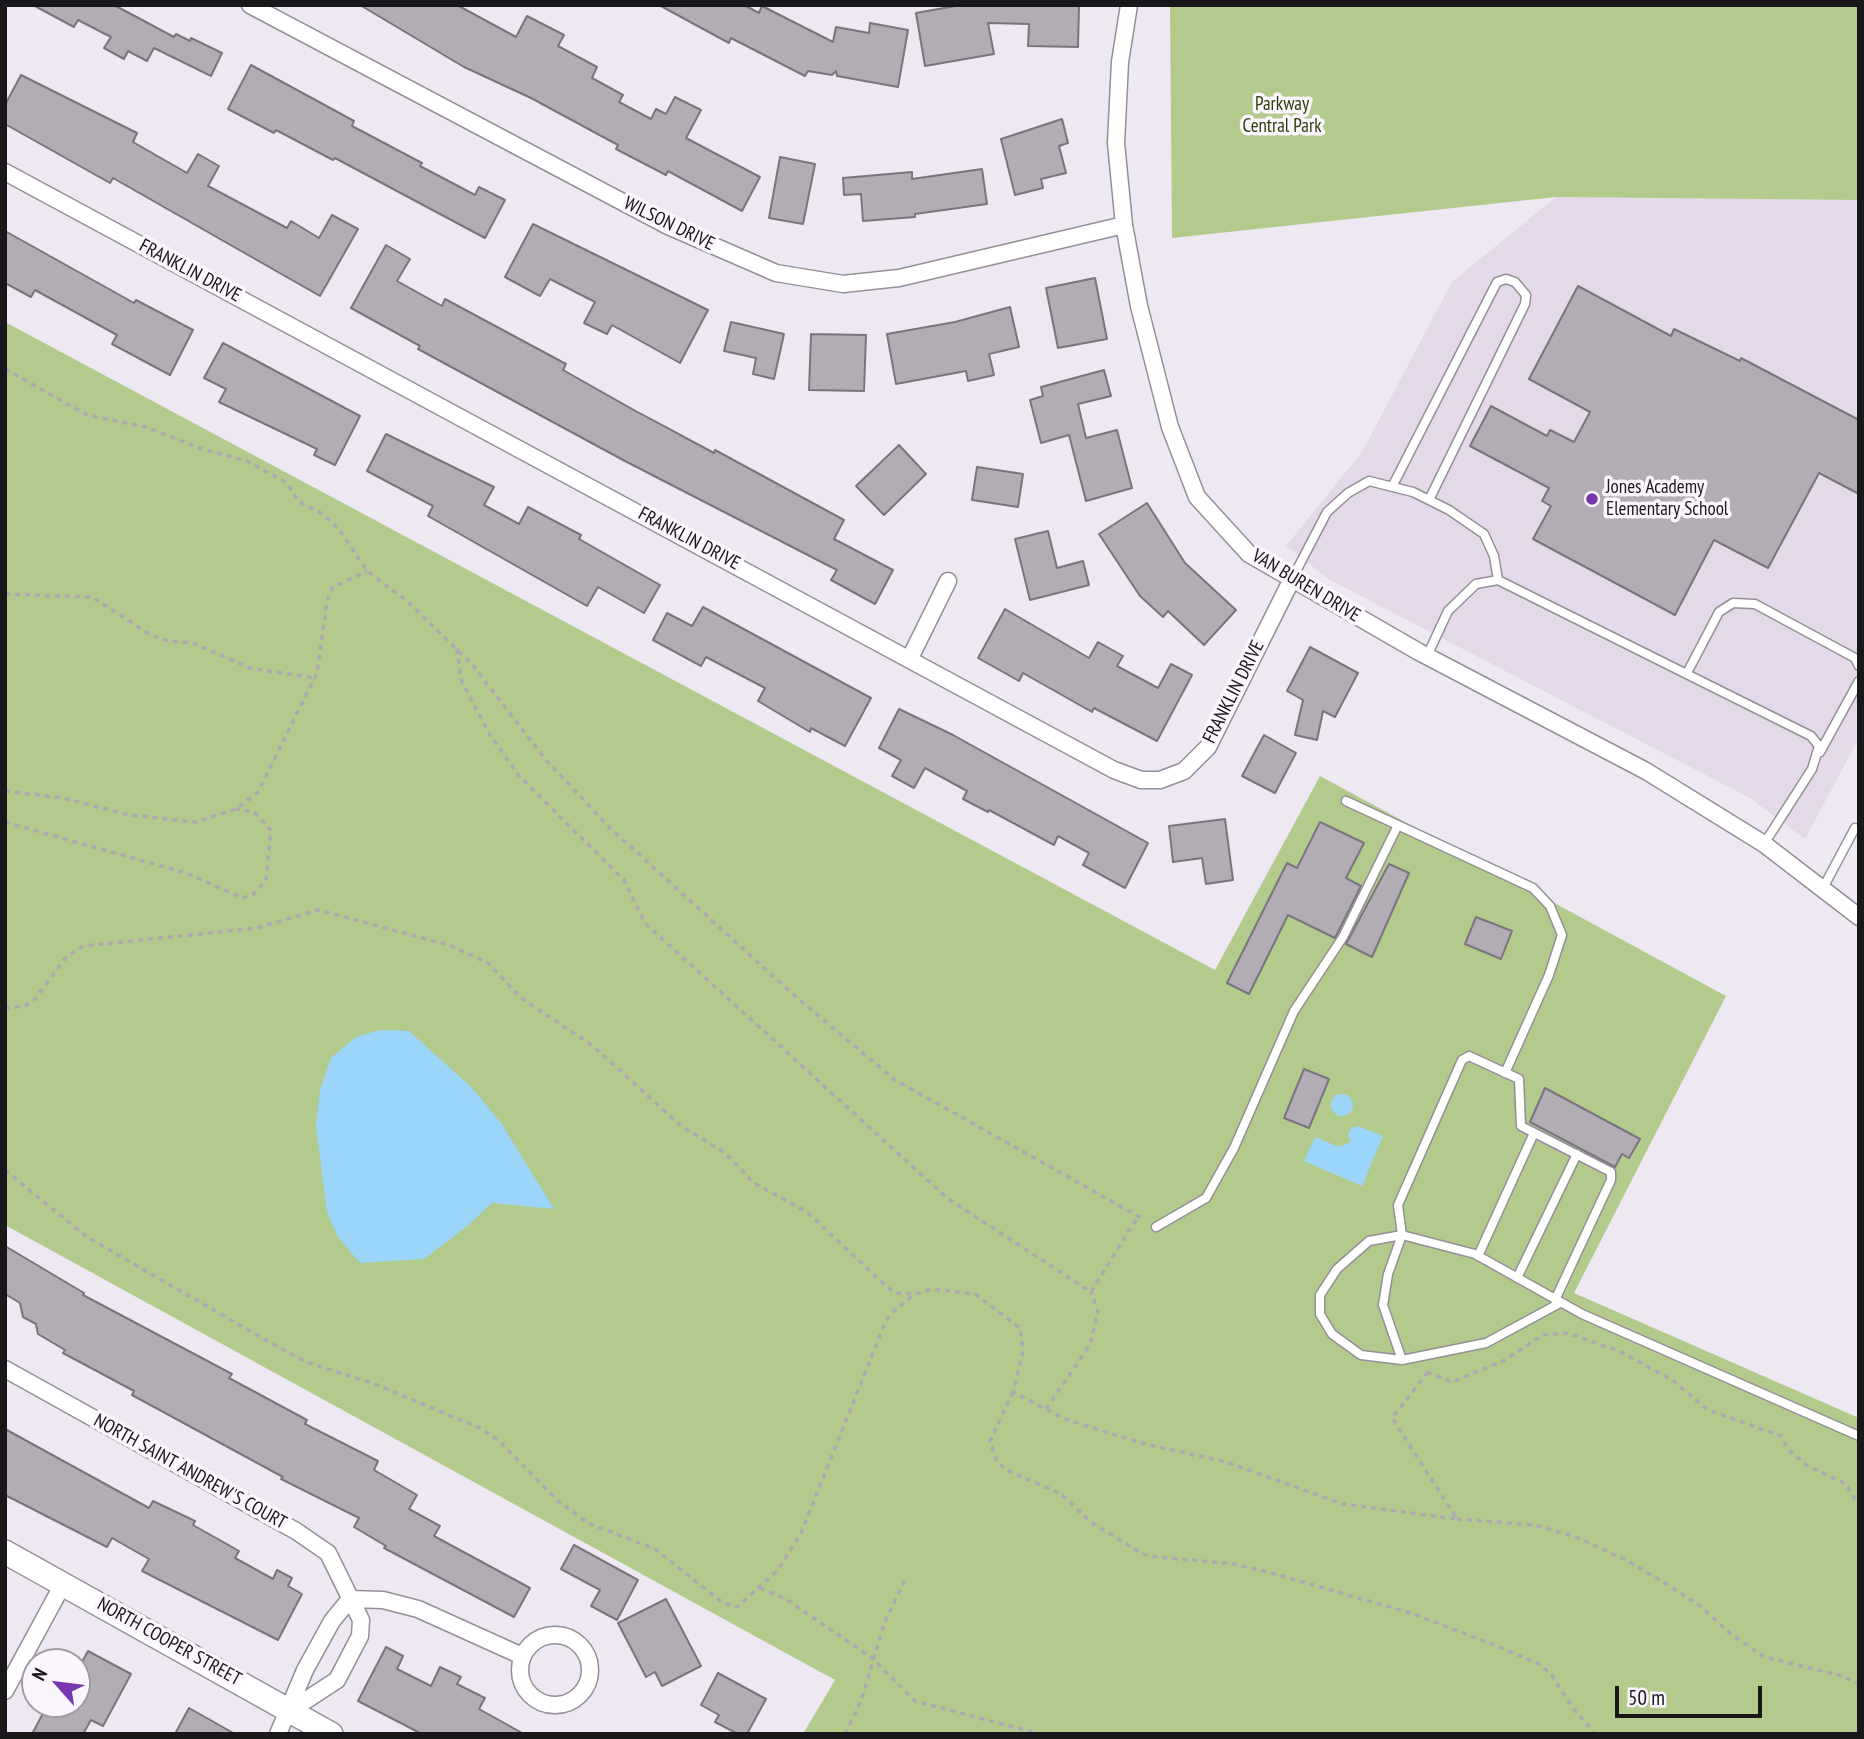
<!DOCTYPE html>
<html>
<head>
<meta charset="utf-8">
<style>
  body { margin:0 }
  #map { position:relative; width:1864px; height:1739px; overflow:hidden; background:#ede8f1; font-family:"PT Sans Narrow",sans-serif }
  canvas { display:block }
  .frame { position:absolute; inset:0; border:7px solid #19171a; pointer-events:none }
  .north { position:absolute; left:21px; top:1648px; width:70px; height:70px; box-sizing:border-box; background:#fbf5fe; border:2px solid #a19ca3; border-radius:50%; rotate:298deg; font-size:19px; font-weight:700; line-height:28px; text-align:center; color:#19171a }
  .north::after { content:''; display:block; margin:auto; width:24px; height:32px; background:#7738ad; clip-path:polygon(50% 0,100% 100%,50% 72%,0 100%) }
  .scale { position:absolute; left:1615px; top:1686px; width:147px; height:32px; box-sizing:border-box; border:4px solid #19171a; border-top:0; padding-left:9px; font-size:21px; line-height:24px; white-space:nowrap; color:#19171a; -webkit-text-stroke:5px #fbf5fe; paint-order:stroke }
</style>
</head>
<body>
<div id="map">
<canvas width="1864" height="1739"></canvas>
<div class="frame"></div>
<div class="north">N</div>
<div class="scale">50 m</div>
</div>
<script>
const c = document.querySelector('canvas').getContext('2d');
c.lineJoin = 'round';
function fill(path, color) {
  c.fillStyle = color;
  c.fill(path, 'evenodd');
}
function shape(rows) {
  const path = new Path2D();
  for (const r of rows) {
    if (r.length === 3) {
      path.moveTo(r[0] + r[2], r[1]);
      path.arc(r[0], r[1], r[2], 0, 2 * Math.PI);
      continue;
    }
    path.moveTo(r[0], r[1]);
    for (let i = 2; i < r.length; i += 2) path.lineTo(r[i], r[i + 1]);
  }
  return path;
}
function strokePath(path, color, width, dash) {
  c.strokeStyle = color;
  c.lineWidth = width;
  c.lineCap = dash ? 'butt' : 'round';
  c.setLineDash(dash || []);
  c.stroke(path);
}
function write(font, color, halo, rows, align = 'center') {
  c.font = font + ' "PT Sans Narrow",sans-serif';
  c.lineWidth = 7;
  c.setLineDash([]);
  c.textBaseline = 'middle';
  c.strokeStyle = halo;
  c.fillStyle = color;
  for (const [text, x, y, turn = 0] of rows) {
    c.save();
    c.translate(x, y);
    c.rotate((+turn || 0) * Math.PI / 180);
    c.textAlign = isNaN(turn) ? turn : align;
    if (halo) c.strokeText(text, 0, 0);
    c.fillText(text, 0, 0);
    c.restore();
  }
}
fill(shape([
  [1556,197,1859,200,1859,738,1805,839,1750,798,1330,580,1286,546,1362,452,1452,282]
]), '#e3d9e9');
fill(shape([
  [1170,5,1859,5,1859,200,1556,197,1172,238],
  [5,322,1215,970,1320,776,1726,996,1574,1293,1859,1418,1859,1734,803,1734,835,1680,5,1225]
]), '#b3ca8d');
fill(shape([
  [380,1030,409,1031,471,1087,501,1123,554,1209,492,1203,466,1227,424,1259,360,1263,338,1237,327,1212,316,1126,320,1090,331,1058,356,1037],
  [1342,1105,11],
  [1358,1126,1383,1136,1362,1186,1304,1161,1315,1137,1339,1147,1351,1142,1348,1135,1351,1128]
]), '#9bd5fa');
const building = shape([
  [33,5,114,5,174,37,176,34,190,41,191,38,222,53,211,76,154,48,147,61,128,51,124,59,104,48,111,37,78,20,74,27,33,5],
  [360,5,457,5,516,37,527,16,564,35,558,46,597,67,592,78,623,95,619,102,651,119,656,109,666,114,675,97,701,110,686,138,760,177,742,211,668,171,666,175,616,149,618,145,531,98,464,67,360,5],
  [659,5,744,5,759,13,762,6,833,42,836,27,869,33,870,23,908,30,898,87,837,76,836,71,832,75,808,71,805,76,731,38,729,43,659,5],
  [961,5,1079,6,1078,47,1028,46,1029,24,988,23,994,54,925,66,916,13,961,5],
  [251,65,354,121,352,126,422,163,420,166,475,195,479,187,505,200,485,238,335,158,333,160,276,130,274,133,228,109,251,65],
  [21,75,137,133,133,142,187,173,198,154,219,166,208,186,287,228,291,221,319,238,332,215,358,229,320,296,113,178,110,183,5,124,5,105,21,75],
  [1062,119,1068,143,1059,146,1066,173,1041,179,1043,188,1015,195,1001,139,1062,119],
  [780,157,815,164,803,224,769,218,780,157],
  [982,169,987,204,915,214,915,217,863,221,861,194,844,195,843,178,912,172,912,179,982,169],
  [533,224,708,310,680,363,612,325,607,334,584,323,595,302,550,279,540,296,505,277,533,224],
  [5,231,134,303,136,300,193,330,170,375,112,344,117,335,35,290,31,297,5,283,5,231],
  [386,245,410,259,397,281,442,306,445,299,566,364,563,370,632,409,714,453,715,450,844,520,834,539,893,570,875,604,831,580,837,570,623,460,418,349,420,346,351,308,386,245],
  [1095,278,1107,339,1058,348,1046,288,1095,278],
  [1578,286,1671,336,1674,329,1740,361,1741,358,1859,420,1859,494,1819,473,1768,568,1714,540,1675,615,1533,539,1551,506,1542,501,1549,488,1470,446,1491,406,1547,436,1550,430,1574,442,1590,412,1529,379,1578,286],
  [1010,307,1019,347,989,354,994,375,968,381,966,371,896,384,887,334,955,322,1010,307],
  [731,322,784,334,774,379,753,374,756,358,724,351,731,322],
  [811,334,866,335,864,391,809,390,811,334],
  [223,343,360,416,335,465,314,455,317,449,219,402,226,389,204,378,223,343],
  [1104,370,1111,396,1078,404,1086,438,1117,430,1132,488,1086,501,1069,435,1041,443,1030,400,1043,396,1041,387,1104,370],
  [386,434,494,487,484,505,519,524,528,507,581,535,579,539,660,585,644,613,598,587,587,606,428,516,433,506,367,471,386,434],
  [899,445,926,474,884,515,856,486,899,445],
  [977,467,1023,474,1018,507,972,500,977,467],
  [1147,503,1185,563,1236,610,1204,645,1168,611,1163,617,1140,596,1099,534,1147,503],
  [1048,531,1057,568,1083,561,1089,585,1030,600,1015,539,1048,531],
  [703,607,871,698,845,746,811,728,810,732,758,701,765,688,706,657,701,666,653,640,667,613,692,626,703,607],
  [1005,609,1089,658,1098,642,1123,656,1117,666,1158,688,1171,664,1192,675,1157,741,1094,708,1092,712,1023,673,1019,681,978,658,1005,609],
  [1310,647,1358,673,1335,717,1323,711,1317,740,1295,735,1303,700,1287,691,1310,647],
  [899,709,953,735,1148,843,1125,888,1083,865,1089,853,1058,836,1054,845,989,810,988,812,963,799,967,791,925,768,914,788,892,776,901,760,879,748,899,709],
  [1264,735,1296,753,1275,793,1242,776,1264,735],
  [1225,819,1233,880,1206,884,1202,858,1173,862,1169,826,1225,819],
  [1320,822,1364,843,1346,878,1361,886,1335,938,1288,915,1249,994,1227,983,1287,863,1297,868,1320,822],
  [1389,864,1409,873,1372,957,1346,944,1389,864],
  [1476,917,1512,931,1501,959,1465,944,1476,917],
  [1304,1069,1329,1079,1309,1128,1284,1118,1304,1069],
  [1545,1088,1640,1139,1629,1158,1622,1154,1615,1167,1530,1122,1545,1088],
  [5,1246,84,1293,83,1295,232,1374,229,1378,307,1420,305,1424,378,1461,374,1470,417,1495,409,1509,440,1526,434,1536,530,1588,514,1617,384,1548,386,1546,354,1527,359,1518,281,1479,283,1477,132,1395,134,1391,63,1353,65,1350,38,1334,36,1324,23,1317,20,1303,5,1294,5,1246],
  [5,1429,149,1508,153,1501,195,1521,193,1525,239,1551,235,1558,273,1579,277,1570,292,1578,288,1586,302,1594,278,1640,142,1571,149,1559,112,1538,107,1547,5,1495,5,1429],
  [574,1545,638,1580,617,1620,591,1606,600,1590,561,1569,574,1545],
  [666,1599,701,1666,662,1686,655,1672,646,1677,618,1623,666,1599],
  [386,1647,403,1656,397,1669,431,1686,440,1667,461,1677,457,1684,485,1698,479,1709,524,1734,422,1734,358,1701,386,1647],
  [88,1651,131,1674,103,1726,91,1720,83,1734,32,1734,48,1704,77,1704,77,1671,88,1651],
  [718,1673,766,1699,747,1734,738,1734,715,1722,719,1715,701,1705,718,1673],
  [189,1708,235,1734,175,1734,189,1708]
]);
fill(building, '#b2acb5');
strokePath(building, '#7a757d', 2);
const lane = shape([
  [1393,485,1497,282,1506,279,1515,282,1526,295,1525,304,1429,500],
  [1292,579,1327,512,1348,493,1369,481,1413,492,1449,510,1484,534,1494,556,1498,580],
  [1427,656,1448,611,1476,584,1498,580,1811,736,1819,746,1812,769,1764,844],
  [1687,673,1719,612,1733,603,1755,604,1855,658,1859,666],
  [1820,752,1859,681],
  [1346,801,1533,888,1550,906,1562,935,1549,975,1505,1073],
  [1822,890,1855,828],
  [1156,1227,1206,1198,1234,1148,1294,1011,1343,937,1398,825],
  [1478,1256,1534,1133],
  [1517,1278,1577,1154],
  [1560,1303,1486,1343,1402,1360,1361,1355,1332,1334,1320,1314,1320,1295,1337,1269,1369,1241,1402,1235,1475,1254,1582,1314,1859,1436],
  [1402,1360,1383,1305,1388,1274,1402,1235,1398,1205,1462,1060,1469,1056,1519,1079,1521,1126,1611,1172,1611,1180,1555,1300]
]);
const street = shape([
  [250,5,668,226,776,273,843,284,899,278,1124,225],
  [1129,5,1120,62,1116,143,1124,225,1139,306,1170,427,1197,497,1249,554,1419,652,1646,771,1764,844,1859,917],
  [5,172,1114,770,1141,780,1160,780,1184,771,1208,747,1291,581],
  [910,658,948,581],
  [5,1369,296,1531,328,1553,361,1620,360,1636,337,1680,291,1710],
  [350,1599,383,1600,418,1609,522,1656],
  [555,1670,35],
  [5,1691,63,1584],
  [278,1734,305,1670,332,1621,350,1599]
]);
const secondary = shape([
  [5,1552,331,1734]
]);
strokePath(lane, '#948f97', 11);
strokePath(street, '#948f97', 19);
strokePath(secondary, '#948f97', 26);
strokePath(shape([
  [5,369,87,415,146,427,202,449,247,461,287,483,298,501,321,513,339,529,367,571,408,602,471,663,545,759,609,827,795,996,895,1080,1145,1220],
  [5,594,92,597,151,635,168,641,193,643,250,668,315,678],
  [457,649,461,680,490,735,519,776,624,880,645,923,947,1198,1091,1292,1138,1216],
  [5,791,63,798,130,815,196,822,236,809,258,792,317,673,327,601,332,588,367,571],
  [5,822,186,873,243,898,254,894,266,880,271,830,254,812,236,809],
  [5,1008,25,1006,35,999,67,956,84,946,257,928,318,910,449,945,488,963,521,998,593,1046,681,1126,724,1152,754,1183,807,1212,888,1288,896,1293,914,1294],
  [5,1170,87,1237,269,1342,306,1362,375,1384,482,1429,499,1441,558,1501,588,1523,655,1549,723,1603,737,1607,778,1570,801,1533,885,1323,892,1312,915,1294,932,1289,975,1294,1020,1328,1023,1352,1013,1392,1065,1419,1141,1443,1226,1462,1343,1504,1457,1519,1392,1418,1428,1372],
  [1427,1372,1452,1382,1503,1361,1543,1335,1567,1333,1619,1351,1672,1380,1708,1410,1781,1436,1789,1450,1806,1465,1846,1484,1859,1506],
  [1013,1392,990,1441,997,1462,1011,1472,1061,1494,1092,1523,1138,1551,1148,1556,1234,1564,1275,1574,1414,1614,1497,1646,1539,1664,1550,1673,1575,1711,1596,1734],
  [1046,1409,1090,1345,1098,1312,1091,1292],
  [1457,1519,1534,1525,1574,1536,1626,1560,1665,1583,1700,1606,1732,1635,1765,1657,1842,1676,1859,1684],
  [760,1588,786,1599,872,1658,915,1701,1040,1734],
  [845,1734,861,1701,885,1621,905,1580]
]), '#ada9b0', 3.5, [5, 5]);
strokePath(lane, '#fff', 8);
strokePath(street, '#fff', 16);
strokePath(secondary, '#fff', 23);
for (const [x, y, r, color] of [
  [1592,499,7,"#7738ad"]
]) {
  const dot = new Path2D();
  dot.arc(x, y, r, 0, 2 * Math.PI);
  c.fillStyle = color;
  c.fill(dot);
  strokePath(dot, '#fbf5fe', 2.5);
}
write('19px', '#2e3e0a', '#fbf5fe', [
  ["Parkway",1282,105],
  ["Central Park",1282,127]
]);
write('19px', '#19171a', '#fbf5fe', [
  ["WILSON DRIVE",669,224,26],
  ["FRANKLIN DRIVE",190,271,28],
  ["FRANKLIN DRIVE",689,539,28],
  ["VAN BUREN DRIVE",1306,586,31],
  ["FRANKLIN DRIVE",1234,692,-63],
  ["NORTH SAINT ANDREW'S COURT",190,1472,29],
  ["NORTH COOPER STREET",169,1642,29]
]);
write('19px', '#19171a', '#fbf5fe', [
  ["Jones Academy",1606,488],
  ["Elementary School",1606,510]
], 'left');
</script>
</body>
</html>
